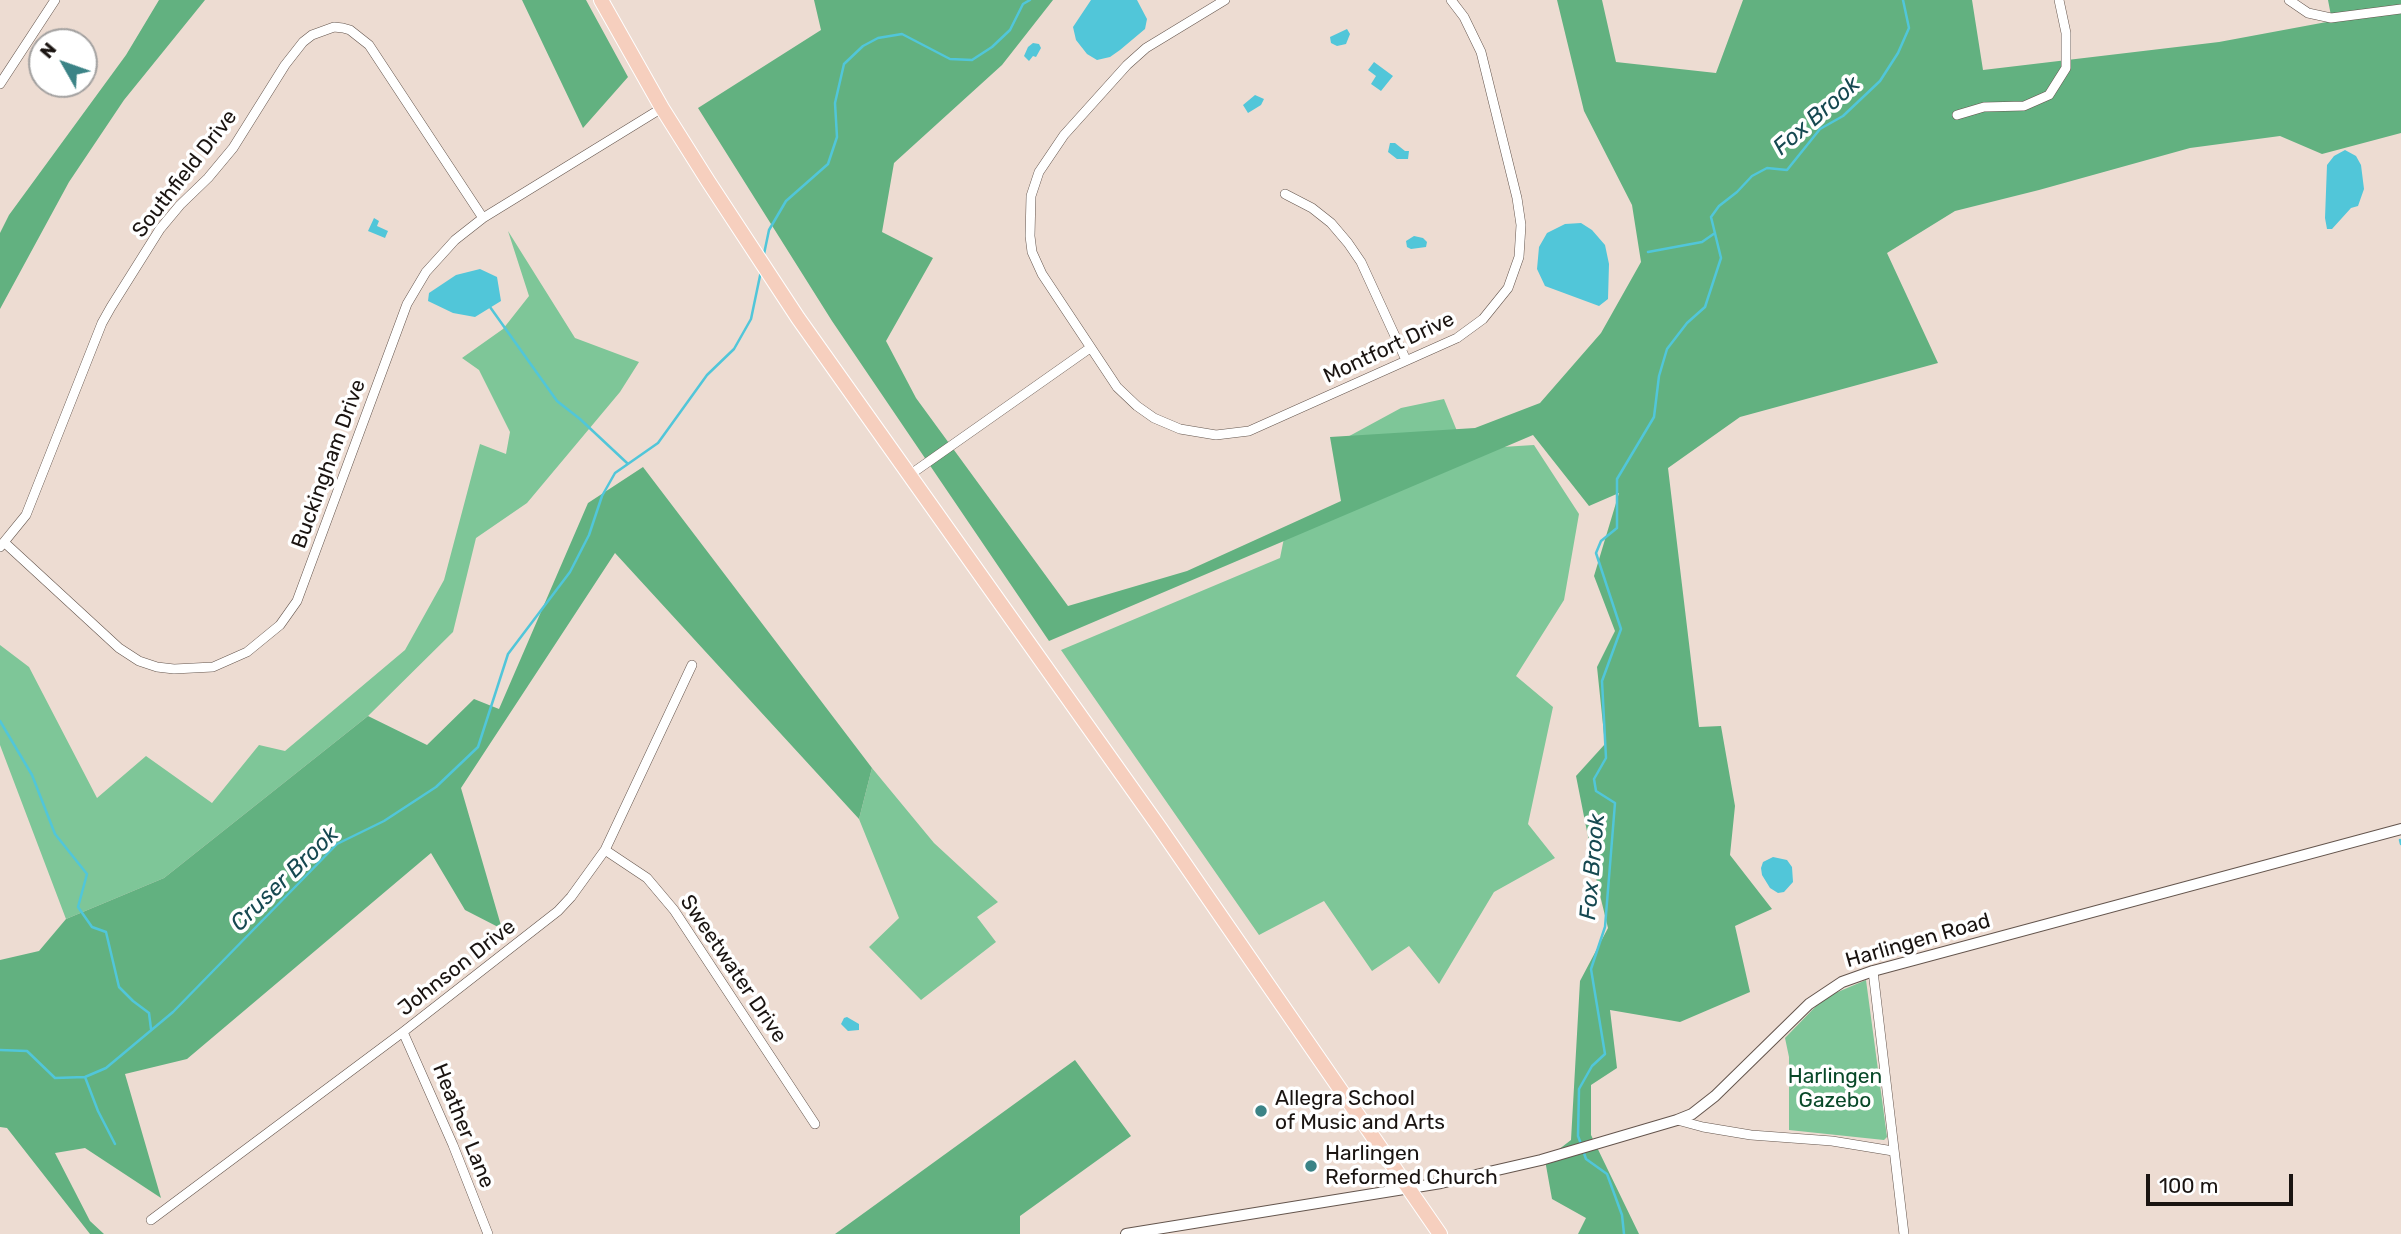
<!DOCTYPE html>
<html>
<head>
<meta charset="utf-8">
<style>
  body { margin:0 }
  #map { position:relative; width:2401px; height:1234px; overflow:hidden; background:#eddcd2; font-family:Rubik,sans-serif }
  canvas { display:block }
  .north { position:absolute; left:28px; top:28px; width:70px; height:70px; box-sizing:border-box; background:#fff; border:2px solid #a3a1a0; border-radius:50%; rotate:310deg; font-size:19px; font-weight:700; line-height:28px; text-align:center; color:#1a1411 }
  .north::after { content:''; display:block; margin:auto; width:24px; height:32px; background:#3b8386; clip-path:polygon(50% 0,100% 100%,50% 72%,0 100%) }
  .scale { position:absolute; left:2146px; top:1174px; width:147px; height:32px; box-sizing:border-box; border:4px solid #1a1411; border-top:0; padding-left:9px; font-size:21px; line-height:24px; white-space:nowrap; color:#1a1411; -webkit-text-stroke:5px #fff; paint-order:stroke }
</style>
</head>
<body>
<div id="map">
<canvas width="2401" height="1234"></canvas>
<div class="north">N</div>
<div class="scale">100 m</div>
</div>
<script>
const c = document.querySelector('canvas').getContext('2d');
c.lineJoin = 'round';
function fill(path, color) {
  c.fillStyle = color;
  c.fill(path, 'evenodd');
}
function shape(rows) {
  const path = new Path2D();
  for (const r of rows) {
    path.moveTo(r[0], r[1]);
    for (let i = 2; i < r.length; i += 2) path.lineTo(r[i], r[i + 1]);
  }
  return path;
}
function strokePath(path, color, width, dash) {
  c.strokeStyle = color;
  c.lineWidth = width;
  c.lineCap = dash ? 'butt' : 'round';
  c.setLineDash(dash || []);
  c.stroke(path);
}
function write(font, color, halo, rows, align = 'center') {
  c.font = font + ' Rubik,sans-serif';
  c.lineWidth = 7;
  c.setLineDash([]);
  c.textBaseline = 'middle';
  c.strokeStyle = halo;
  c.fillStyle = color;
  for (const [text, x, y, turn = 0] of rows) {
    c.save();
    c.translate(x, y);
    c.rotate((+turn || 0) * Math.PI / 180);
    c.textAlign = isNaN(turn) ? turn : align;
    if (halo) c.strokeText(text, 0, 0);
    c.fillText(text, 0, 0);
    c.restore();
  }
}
fill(shape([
  [508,231,575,338,639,362,620,392,527,503,476,538,453,632,368,716,164,878,66,919,0,745,0,645,29,667,97,798,146,756,212,803,259,745,285,751,405,650,444,580,480,444,506,454,510,432,479,370,462,358,503,329,529,296],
  [1444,399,1459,436,1486,448,1534,445,1579,514,1564,600,1516,676,1553,707,1528,824,1555,858,1494,892,1439,984,1409,946,1372,971,1324,901,1259,935,1061,650,1280,558,1285,533,1354,500,1342,440,1401,408],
  [872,768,934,843,998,902,977,917,996,942,921,1000,869,947,899,918,859,819],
  [1866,980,1887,1137,1884,1140,1789,1130,1789,1057,1785,1038,1819,1003,1833,994]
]), '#7ec698');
fill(shape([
  [159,0,205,0,124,100,69,182,0,309,0,233,9,215,126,55],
  [522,0,586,0,628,77,583,128],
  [814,0,1053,0,1002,65,894,163,882,232,933,258,886,341,916,398,1068,606,1187,571,1341,501,1330,437,1475,428,1540,403,1601,333,1641,262,1632,205,1584,111,1557,0,1602,0,1616,62,1716,73,1743,0,1972,0,1983,70,2219,42,2332,21,2328,0,2401,0,2401,133,2322,154,2280,136,2190,148,2039,190,1955,211,1887,253,1938,363,1740,417,1668,468,1699,727,1721,726,1735,806,1730,855,1772,909,1735,926,1750,992,1680,1022,1610,1010,1617,1068,1591,1085,1591,1135,1639,1234,1578,1234,1586,1218,1552,1199,1545,1160,1571,1140,1580,981,1608,928,1598,887,1576,776,1605,744,1597,667,1615,631,1594,576,1619,493,1589,506,1533,435,1049,641,832,321,698,108,821,30],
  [643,467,872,768,859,819,615,553,461,788,502,929,465,910,431,853,187,1059,125,1074,161,1198,85,1148,55,1153,90,1221,104,1234,90,1234,7,1128,0,1127,0,960,39,951,66,919,164,878,368,716,427,745,474,699,499,709,588,503],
  [1075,1060,1131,1136,1020,1216,1020,1234,835,1234]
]), '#62b180');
fill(shape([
  [1091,0,1137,0,1147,19,1145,29,1120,50,1110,57,1097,60,1087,54,1076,40,1073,27],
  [1347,29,1350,34,1346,44,1337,46,1331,43,1330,37],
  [1033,43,1039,44,1041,48,1036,57,1033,56,1029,61,1024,56,1028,47],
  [1374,62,1393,76,1381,91,1371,84,1376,76,1368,70],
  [1255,95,1264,99,1261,105,1248,113,1243,105],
  [1390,143,1395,143,1405,151,1409,151,1408,159,1397,159,1388,152],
  [2345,150,2356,156,2361,165,2364,189,2358,206,2351,208,2332,229,2327,229,2325,218,2327,165,2334,156],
  [374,218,379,221,377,226,388,231,385,238,368,231],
  [1581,223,1592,230,1605,245,1609,264,1608,299,1599,306,1545,286,1537,269,1539,247,1547,233,1565,224],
  [1414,236,1423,238,1427,242,1426,247,1411,249,1407,247,1406,241],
  [480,269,497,277,501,301,475,317,453,313,428,301,429,293,456,275],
  [1773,857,1787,860,1792,867,1793,882,1784,892,1778,893,1770,888,1762,875,1761,868,1763,862],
  [847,1017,859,1024,859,1030,848,1031,841,1024,844,1018]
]), '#51c6d9');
strokePath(shape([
  [1648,252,1702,242,1715,233],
  [764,254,769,230,786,201,828,164,837,137,835,103,844,64,863,46,878,38,902,34,950,59,972,60,992,47,1010,30,1023,4,1030,0],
  [490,307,557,401,580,419,627,463],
  [0,721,32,775,55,834,87,874,78,907,92,927,106,932,119,987,133,1001,149,1013,151,1029],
  [2400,840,2401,844],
  [0,1050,27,1051,55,1078,85,1077,106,1068,173,1012,337,844,384,821,436,787,478,747,508,654,570,572,589,535,602,496,615,473,658,443,707,375,734,349,751,319,761,271],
  [85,1077,98,1111,115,1144],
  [1581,1144,1578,1136,1579,1089,1592,1066,1605,1054,1591,969,1605,927,1615,803,1596,791,1594,779,1606,758,1602,681,1621,629,1596,553,1601,541,1617,528,1617,479,1654,417,1659,376,1667,349,1687,323,1705,307,1721,258,1711,217,1719,206,1737,192,1752,176,1767,168,1787,170,1820,129,1843,116,1880,81,1898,53,1909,28,1903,0],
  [1583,1150,1586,1159,1607,1174,1622,1215,1624,1234]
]), '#51c6d9', 2.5);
const minor = shape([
  [1225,0,1146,48,1127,65,1064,135,1039,172,1031,196,1030,236,1032,252,1042,274,1117,387,1137,406,1154,418,1180,429,1216,435,1249,431,1457,338,1483,319,1508,288,1519,257,1521,225,1517,198,1481,52,1464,17,1451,0],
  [2289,0,2308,13,2331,18,2401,9],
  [0,84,55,0],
  [1957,115,1984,107,2024,106,2049,95,2066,68,2066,33,2059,0],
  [1285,194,1312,208,1331,223,1348,243,1361,262,1406,360],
  [911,474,1090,348],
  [5,543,119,648,139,661,157,667,174,669,213,667,247,652,280,625,297,601,407,304,426,272,455,240,483,218,662,108],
  [0,547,26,515,102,323,111,307,160,229,180,205,208,178,233,148,285,65,303,42,312,35,334,27,343,28,350,30,369,45,483,218],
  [605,850,647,878,674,910,815,1124],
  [1873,971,1904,1234],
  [403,1032,453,1145,488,1234],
  [1677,1120,1703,1127,1751,1135,1832,1141,1893,1151],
  [151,1220,403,1032,558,911,571,897,605,850,692,665]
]);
const tertiary = shape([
  [1126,1234,1441,1183,1541,1160,1677,1120,1692,1114,1715,1096,1809,1004,1842,982,1873,971,2401,829]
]);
const trunk = shape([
  [601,0,662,108,708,181,798,318,1160,828,1440,1234]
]);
strokePath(minor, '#64554d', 10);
strokePath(tertiary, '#64554d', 12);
strokePath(trunk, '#fff', 16);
strokePath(minor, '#fff', 9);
strokePath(tertiary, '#fff', 10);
strokePath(trunk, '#f6cfbe', 14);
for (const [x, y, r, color] of [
  [1261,1111,7,"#3b8386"],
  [1311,1166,7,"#3b8386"]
]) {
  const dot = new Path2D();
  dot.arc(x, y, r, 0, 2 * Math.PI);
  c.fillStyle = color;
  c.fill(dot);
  strokePath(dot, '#fff', 2.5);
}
write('21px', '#1a1411', '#fff', [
  ["Southfield Drive",185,174,-52],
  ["Montfort Drive",1389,348,-25],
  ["Buckingham Drive",329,464,-70],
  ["Harlingen Road",1918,941,-16],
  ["Johnson Drive",457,968,-38],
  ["Sweetwater Drive",733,969,56],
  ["Heather Lane",463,1126,68]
]);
write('21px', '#094929', '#fff', [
  ["Harlingen",1835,1077],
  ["Gazebo",1835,1101]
]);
write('21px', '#1a1411', '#fff', [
  ["Allegra School",1275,1099],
  ["of Music and Arts",1275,1123],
  ["Harlingen",1325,1154],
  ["Reformed Church",1325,1178]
], 'left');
write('italic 23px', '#164951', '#fff', [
  ["Fox Brook",1817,116,-41],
  ["Fox Brook",1593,867,-85],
  ["Cruser Brook",285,879,-44]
]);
</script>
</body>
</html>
